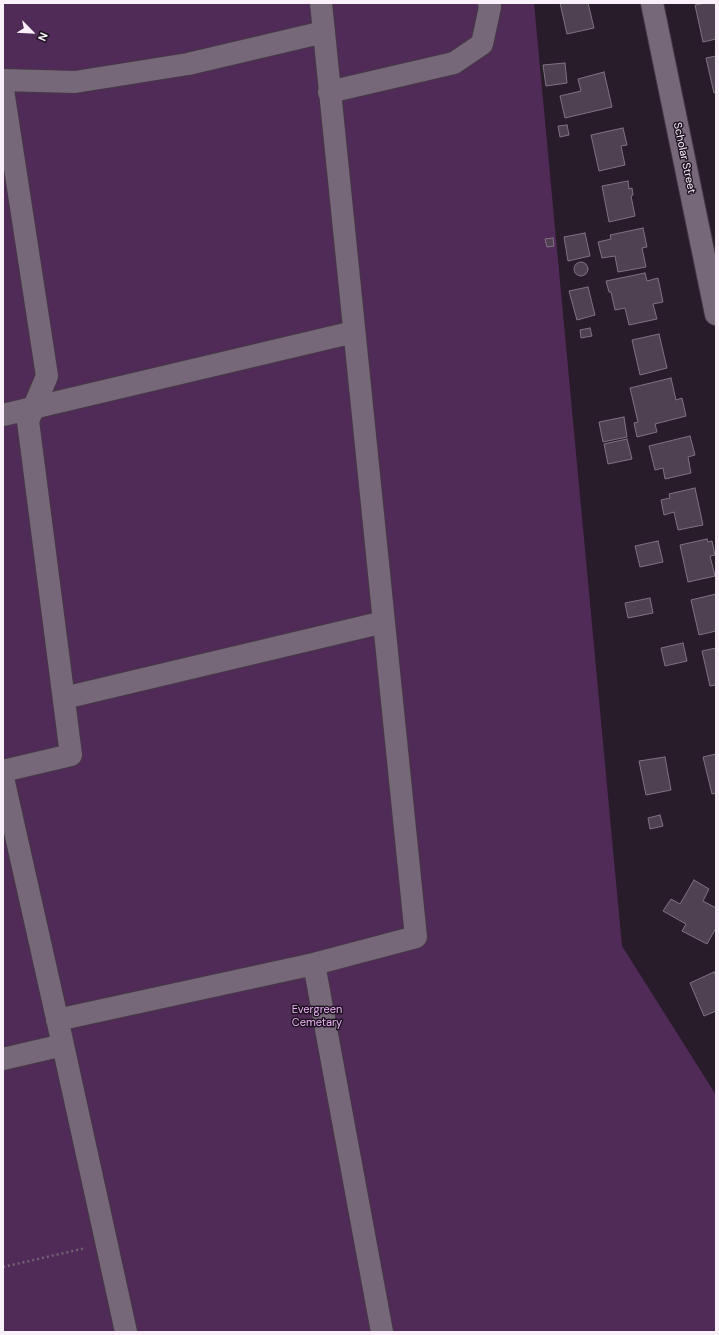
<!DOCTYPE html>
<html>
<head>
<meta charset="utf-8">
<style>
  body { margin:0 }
  #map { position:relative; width:719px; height:1335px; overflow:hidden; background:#281c2a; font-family:"DM Sans",sans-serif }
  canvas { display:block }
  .frame { position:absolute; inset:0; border:4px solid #f9f0fa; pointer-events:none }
  .north { position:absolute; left:12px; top:12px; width:40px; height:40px; -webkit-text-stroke:3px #1e1320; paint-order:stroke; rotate:114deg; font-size:11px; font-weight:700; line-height:16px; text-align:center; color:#f9f0fa }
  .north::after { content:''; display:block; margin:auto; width:14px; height:18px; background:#f9f0fa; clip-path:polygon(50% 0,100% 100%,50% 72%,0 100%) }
</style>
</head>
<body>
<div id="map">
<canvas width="719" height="1335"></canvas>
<div class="frame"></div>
<div class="north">N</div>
</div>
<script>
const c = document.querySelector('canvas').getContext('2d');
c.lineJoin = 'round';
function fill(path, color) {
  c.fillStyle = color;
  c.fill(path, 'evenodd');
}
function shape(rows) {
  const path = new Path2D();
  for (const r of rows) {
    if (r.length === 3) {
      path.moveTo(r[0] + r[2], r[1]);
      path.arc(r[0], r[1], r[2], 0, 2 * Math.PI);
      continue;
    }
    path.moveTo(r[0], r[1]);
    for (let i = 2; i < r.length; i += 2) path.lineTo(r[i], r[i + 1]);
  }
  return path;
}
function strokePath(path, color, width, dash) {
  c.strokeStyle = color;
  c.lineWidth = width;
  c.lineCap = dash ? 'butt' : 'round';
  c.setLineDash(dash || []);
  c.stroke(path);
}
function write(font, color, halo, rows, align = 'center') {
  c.font = font + ' "DM Sans",sans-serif';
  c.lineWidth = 3;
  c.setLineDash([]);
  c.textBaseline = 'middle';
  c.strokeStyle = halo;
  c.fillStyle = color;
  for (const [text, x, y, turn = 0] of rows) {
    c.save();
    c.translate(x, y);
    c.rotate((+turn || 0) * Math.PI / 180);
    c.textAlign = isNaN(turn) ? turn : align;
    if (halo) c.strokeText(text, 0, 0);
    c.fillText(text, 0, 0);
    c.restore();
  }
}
fill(shape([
  [3,3,534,3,622,946,716,1095,716,1332,3,1332]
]), '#512b57');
const building = shape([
  [560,3,588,3,594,28,567,34,560,3],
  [706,3,716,3,716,39,703,42,695,5,706,3],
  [716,56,716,92,714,93,706,58,716,56],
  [565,63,567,83,546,86,543,65,565,63],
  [604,72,612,107,565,118,560,96,581,91,578,79,604,72],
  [567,125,569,135,560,137,558,126,567,125],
  [623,128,627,145,621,146,625,165,599,171,591,135,623,128],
  [628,181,629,189,632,188,633,195,631,196,635,216,609,222,602,186,628,181],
  [643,228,647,247,642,248,646,267,618,272,615,256,602,258,598,242,611,239,610,235,643,228],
  [585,233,590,256,568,261,564,237,585,233],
  [553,238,554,246,547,247,545,239,553,238],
  [581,269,7],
  [645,273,647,281,658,278,663,302,653,304,657,319,629,325,625,308,615,310,611,292,609,292,606,281,645,273],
  [588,287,595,315,577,320,569,291,588,287],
  [590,328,592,336,581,338,580,330,590,328],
  [659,334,667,368,640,375,632,340,659,334],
  [671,378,676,400,682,398,686,416,655,424,657,432,637,437,634,423,638,422,630,388,671,378],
  [624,417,627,437,603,442,599,422,624,417],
  [690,436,695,455,688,457,691,473,665,479,663,468,655,470,649,446,690,436],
  [627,439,632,459,608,464,604,444,627,439],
  [695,488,703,525,678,530,674,512,664,515,661,500,670,498,669,494,695,488],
  [707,539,708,542,712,541,715,555,710,556,715,576,688,582,680,545,707,539],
  [658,541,663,562,640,567,635,546,658,541],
  [716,594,716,631,699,635,691,600,716,594],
  [650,598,653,613,628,618,625,603,650,598],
  [683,643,687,661,665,666,661,648,683,643],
  [716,648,716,685,710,686,702,651,716,648],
  [716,754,716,793,712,794,703,757,716,754],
  [665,757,671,790,646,795,639,761,665,757],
  [660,815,663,826,650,829,648,818,660,815],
  [694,880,709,889,703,901,716,908,716,928,707,944,682,931,686,924,663,911,671,899,680,904,694,880],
  [714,972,716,976,716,1011,704,1016,690,983,714,972]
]);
fill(building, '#4f4151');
strokePath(building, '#817283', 1);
const minor = shape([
  [652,3,716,314],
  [3,80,75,82,188,64,324,32],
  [3,90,47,376,28,421,71,755,3,771],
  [329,92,454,63,482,44,490,7,489,3],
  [3,415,354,332],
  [64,698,384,622],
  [3,778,63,1045,3,1059],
  [314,964,416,937,321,3],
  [57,1020,314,964,382,1332],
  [63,1045,126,1332]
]);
strokePath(minor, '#443945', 24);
strokePath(shape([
  [3,1267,86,1248]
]), '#706571', 2.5, [2, 3]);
strokePath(minor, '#776879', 22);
write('11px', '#f9f0fa', '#1e1320', [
  ["Scholar Street",684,158,78]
]);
write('11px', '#efb3f9', '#1e1320', [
  ["Evergreen",317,1010],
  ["Cemetary",317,1023]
]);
</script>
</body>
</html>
